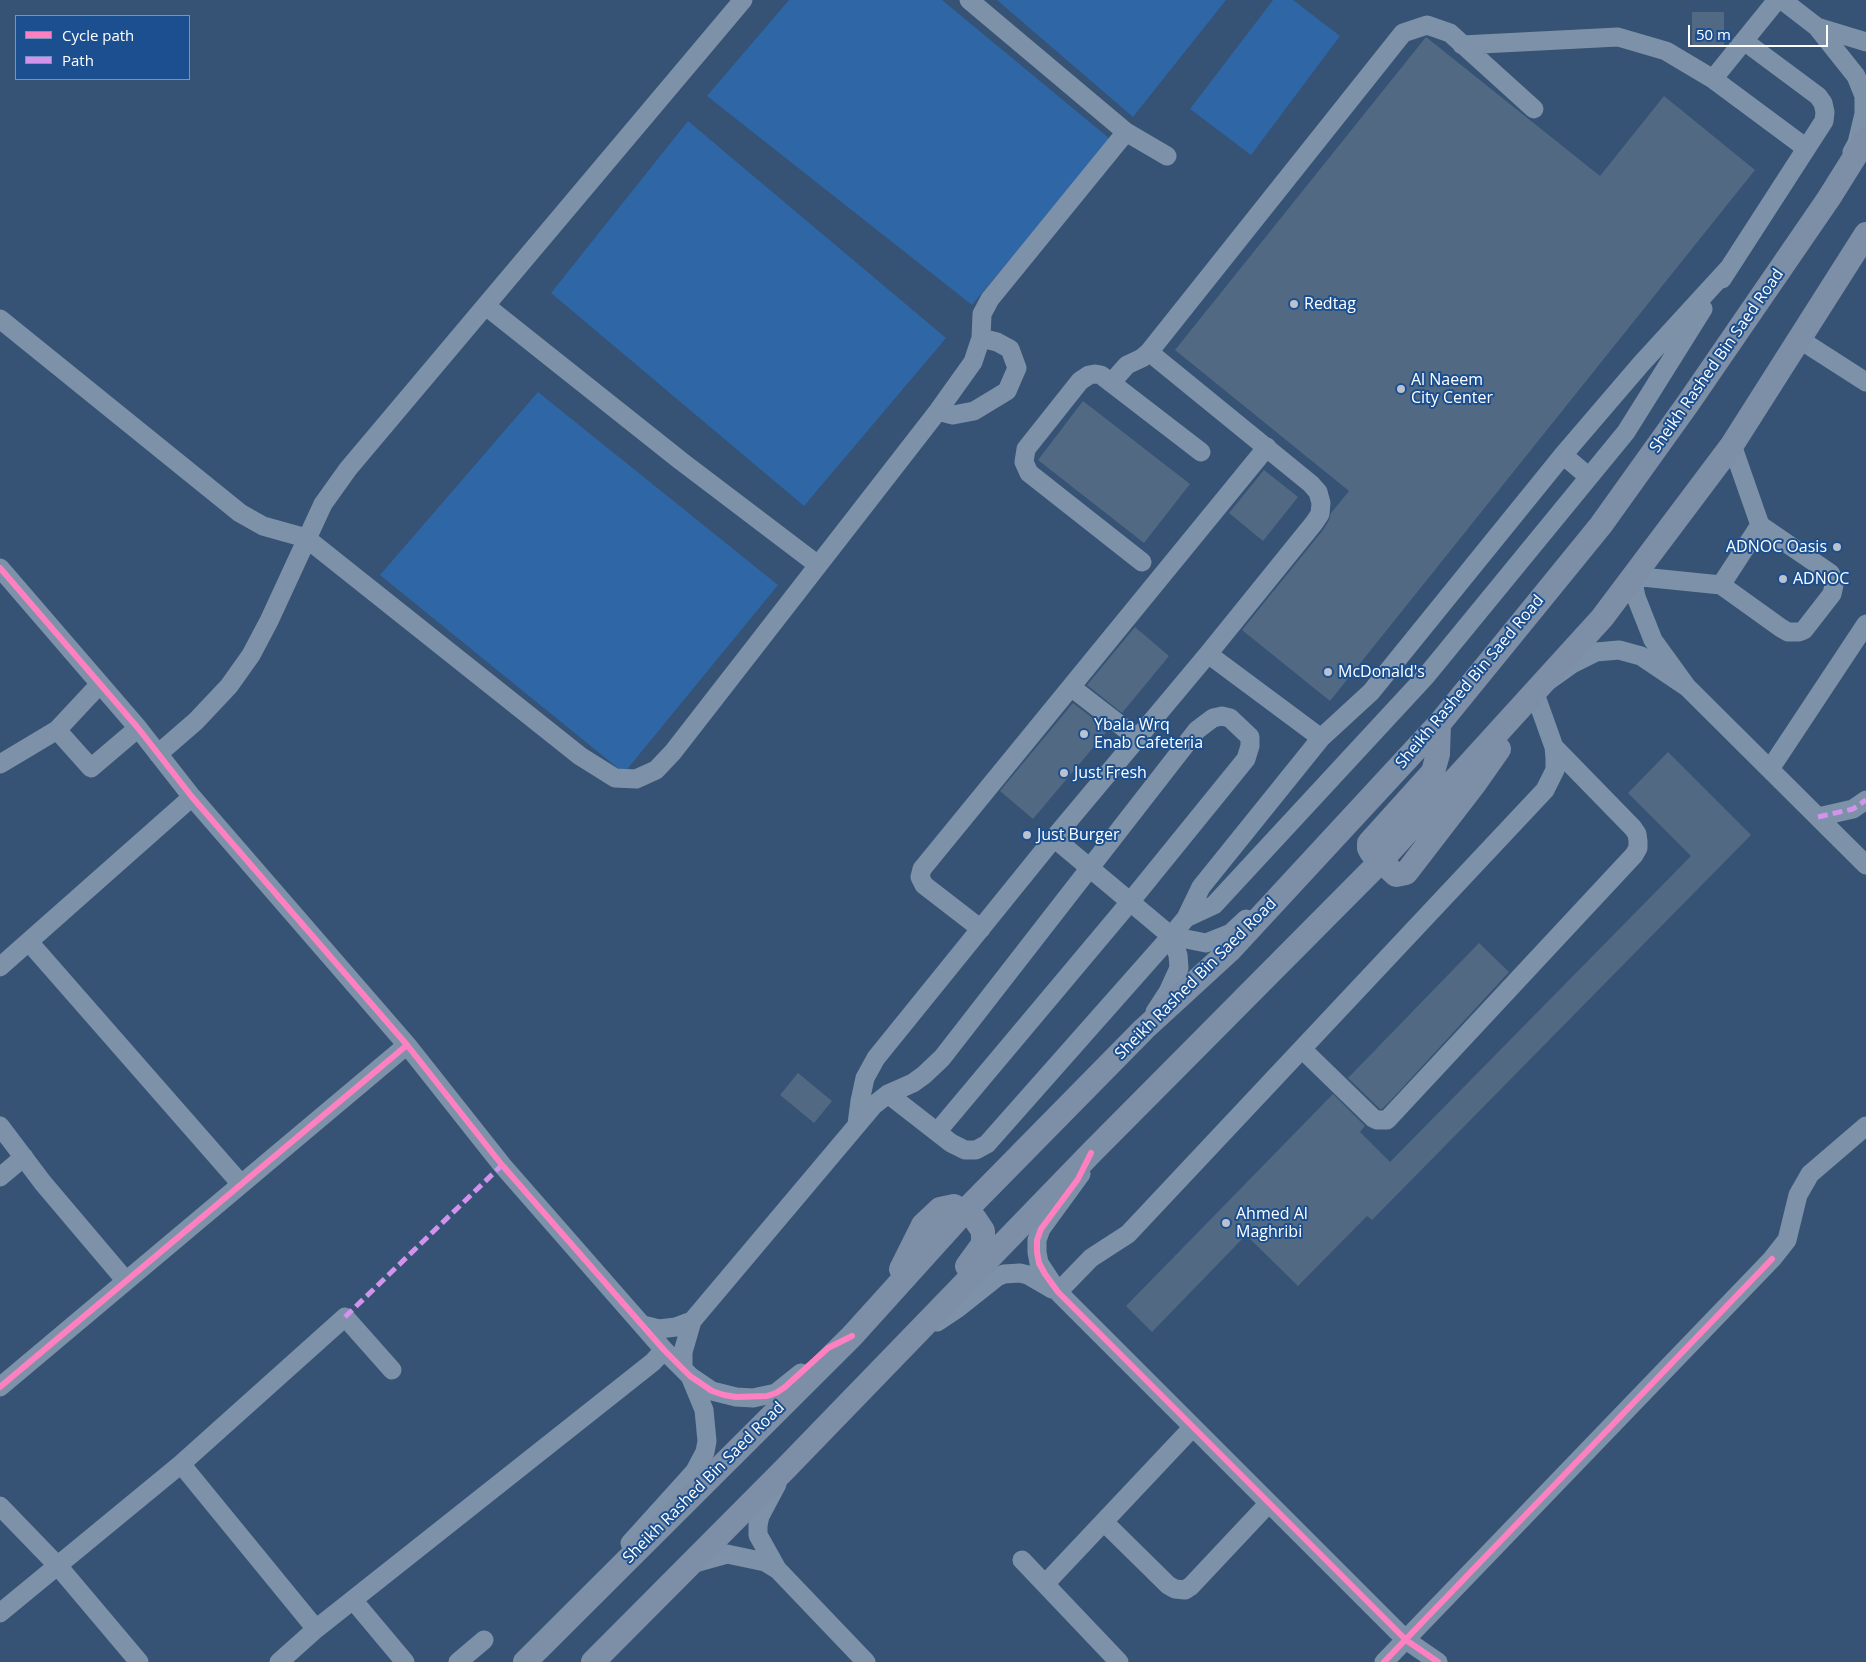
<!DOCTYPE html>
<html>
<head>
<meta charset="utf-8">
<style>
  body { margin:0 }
  #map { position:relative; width:1866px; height:1662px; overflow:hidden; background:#365274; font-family:"Open Sans",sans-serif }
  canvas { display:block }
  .legend { position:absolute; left:15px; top:15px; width:175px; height:65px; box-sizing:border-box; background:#1b4f8f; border:1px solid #7695bc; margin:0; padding:6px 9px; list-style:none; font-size:15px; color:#fff }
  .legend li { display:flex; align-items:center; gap:10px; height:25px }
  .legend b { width:25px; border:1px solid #7695bc }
  .scale { position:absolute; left:1688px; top:25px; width:140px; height:22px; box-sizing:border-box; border:2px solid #fff; border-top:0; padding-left:6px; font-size:15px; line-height:18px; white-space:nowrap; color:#fff; -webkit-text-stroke:4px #1b4f8f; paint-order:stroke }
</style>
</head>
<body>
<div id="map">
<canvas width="1866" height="1662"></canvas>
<ul class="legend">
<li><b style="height:6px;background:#ff80c0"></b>Cycle path</li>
<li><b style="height:6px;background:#d193ec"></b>Path</li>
</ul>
<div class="scale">50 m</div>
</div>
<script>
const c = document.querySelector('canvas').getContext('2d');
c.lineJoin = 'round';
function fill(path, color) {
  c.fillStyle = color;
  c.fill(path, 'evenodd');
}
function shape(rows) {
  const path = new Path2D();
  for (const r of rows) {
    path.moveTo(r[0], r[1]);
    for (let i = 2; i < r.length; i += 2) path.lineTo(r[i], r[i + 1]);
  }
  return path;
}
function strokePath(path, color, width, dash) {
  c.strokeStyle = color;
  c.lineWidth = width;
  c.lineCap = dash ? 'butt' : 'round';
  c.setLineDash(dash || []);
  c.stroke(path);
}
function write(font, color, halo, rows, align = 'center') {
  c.font = font + ' "Open Sans",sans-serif';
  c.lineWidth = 4;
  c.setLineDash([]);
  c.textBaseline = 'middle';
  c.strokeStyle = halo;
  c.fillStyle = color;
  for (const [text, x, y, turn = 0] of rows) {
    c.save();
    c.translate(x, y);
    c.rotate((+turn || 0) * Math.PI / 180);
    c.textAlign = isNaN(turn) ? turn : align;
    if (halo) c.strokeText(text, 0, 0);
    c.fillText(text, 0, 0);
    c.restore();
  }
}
fill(shape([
  [789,0,942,0,1110,139,972,305,707,96],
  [997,0,1226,0,1133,117],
  [1273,0,1293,0,1340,36,1251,155,1190,109],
  [688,121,946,338,804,506,551,293],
  [538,392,778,585,624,773,380,575]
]), '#2f66a5');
fill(shape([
  [1692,12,1724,12,1724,46,1692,46],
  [1426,37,1600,176,1664,96,1755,170,1330,701,1242,630,1323,530,1329,520,1331,513,1349,491,1175,350],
  [1083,401,1190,484,1144,543,1038,460],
  [1264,470,1298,497,1263,541,1229,513],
  [1135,627,1169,656,1122,713,1087,685],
  [1073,703,1108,730,1033,819,1000,791],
  [1668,752,1751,835,1372,1220,1367,1216,1298,1286,1246,1235,1152,1332,1126,1306,1333,1094,1365,1126,1360,1132,1390,1162,1691,856,1628,793],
  [1479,943,1509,972,1393,1098,1382,1109,1380,1109,1348,1078],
  [798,1073,832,1101,814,1123,780,1095]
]), '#526984');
strokePath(shape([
  [969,0,1126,132,1167,156],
  [1782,0,1817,27,1856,76,1864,96,1864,114,1857,143,1852,152],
  [1817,27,1866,42],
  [1462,45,1618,37,1666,51,1713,79,1806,148],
  [1713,79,1777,0],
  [1722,279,1824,121,1825,112,1823,103,1818,96,1744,41],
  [486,306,681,461,818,565],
  [0,319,240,513,263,526,306,538,580,756,615,778,636,779,656,770,673,752,938,411,973,362,981,338,982,314,990,299,1126,132],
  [1799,339,1866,382],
  [1111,383,1127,365,1142,358,1149,352,1403,33,1427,25,1450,33,1534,109],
  [938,411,953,415,974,411,1007,391,1017,368,1010,349,997,342,981,338],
  [1563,455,1589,477],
  [1760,525,1830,573,1833,578,1834,585,1832,594,1804,630,1799,632,1788,632,1781,628,1721,585,1632,576,1636,597,1653,640,1687,687,1866,865],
  [1142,562,1029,473,1024,462,1026,449,1080,381,1089,375,1095,374,1101,375,1201,452],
  [0,568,138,728,192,797,407,1045,502,1165,664,1350,690,1376,712,1391,736,1397,753,1398,776,1393,801,1373],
  [1721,585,1760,525,1732,445],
  [1208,654,1321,738],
  [99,685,57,730,91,768,138,728],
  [1071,687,1137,738],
  [158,754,196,721,229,686,251,655,269,621,323,504,348,469,743,0],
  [0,764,57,730],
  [1770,769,1866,624],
  [1818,817,1853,809,1866,800],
  [1054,838,1171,936,1206,943,1231,933,1246,919],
  [1186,918,1214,905,1426,676,1626,432,1703,309],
  [981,929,924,885,920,877,922,869,1267,447],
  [29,942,241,1184],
  [0,967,192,797],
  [1155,1012,1168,992,1179,968,1178,955,1171,936],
  [1302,1049,1373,1118,1377,1120,1387,1120,1634,855,1638,848,1638,841,1637,834,1633,828,1554,747],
  [888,1094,951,1143,965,1150,976,1150,987,1144,1171,936,1186,918,1201,887,1321,738,1371,692,1563,455,1641,364,1728,269],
  [857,1124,860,1101,865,1078,876,1058,1054,838,1208,654,1314,523,1320,514,1321,503,1318,492,1311,484,1149,352],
  [0,1126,43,1183,126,1281],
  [1081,1174,1041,1229,1037,1240,1037,1252,1039,1263,1058,1292,1406,1640,1438,1662],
  [0,1177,24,1157],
  [1058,1292,1091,1258,1128,1234,1545,790,1555,770,1555,758,1554,747,1534,691,1572,664,1596,652,1619,650,1641,656,1687,687],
  [937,1322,958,1308,997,1277,1004,1274,1020,1273,1028,1275,1052,1289],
  [643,1325,659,1329,676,1327,692,1321,874,1105,888,1094,913,1083,924,1075,942,1058,1197,730,1213,718,1222,716,1230,718,1250,737,1250,746,1246,759,1130,902,937,1132],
  [683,1367,683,1352,692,1321],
  [0,1387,407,1045],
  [181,1464,316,1629],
  [0,1506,58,1566,139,1662],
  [1104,1522,1168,1585,1175,1589,1185,1590,1191,1586,1269,1503],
  [630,1543,695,1471,705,1452,707,1441,704,1410,690,1376],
  [1022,1560,1119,1662],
  [691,1564,727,1554,765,1562,778,1570,866,1662],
  [777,1569,758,1535,758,1525,760,1516,777,1484],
  [1045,1584,1193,1427],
  [353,1600,405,1662],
  [0,1613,181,1464,345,1317,392,1370],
  [279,1662,316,1629,653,1362,664,1350],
  [458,1662,484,1640],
  [1384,1662,1772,1259,1787,1240,1798,1195,1810,1174,1866,1126]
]), '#7d92a8', 19);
strokePath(shape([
  [1439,724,1438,754,1433,772,1369,843,1369,848,1371,852,1396,875,1406,873,1473,786,1499,749],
  [901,1269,923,1225,940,1209,954,1206,975,1219,983,1231,983,1244,967,1266],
  [525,1662,852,1336,964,1212,1144,1029,1229,951,1439,724,1601,525,1689,402,1829,198,1866,139],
  [593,1662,787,1467,1091,1153,1380,862,1602,618,1732,445,1866,234]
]), '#7d8ea7', 24);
strokePath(shape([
  [1818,817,1853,809,1866,800],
  [345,1317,502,1165]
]), '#d193ec', 5, [10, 5]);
strokePath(shape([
  [0,568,138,728,192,797,407,1045,502,1165,664,1350,690,1376,712,1391,724,1395,736,1397,767,1396,776,1393,785,1387,828,1348,852,1336],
  [1091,1153,1078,1179,1041,1229,1037,1240,1037,1252,1039,1263,1045,1274,1058,1292,1406,1640,1438,1662],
  [0,1387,407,1045],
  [1384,1662,1772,1259]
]), '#ff80c0', 6);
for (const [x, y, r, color] of [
  [1294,304,5,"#b9c2ce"],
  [1401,389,5,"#b9c2ce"],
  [1837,547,5,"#b9c2ce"],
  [1783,579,5,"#b9c2ce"],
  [1328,672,5,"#b9c2ce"],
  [1084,734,5,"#b9c2ce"],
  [1064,773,5,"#b9c2ce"],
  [1027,835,5,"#b9c2ce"],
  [1226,1223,5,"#b9c2ce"]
]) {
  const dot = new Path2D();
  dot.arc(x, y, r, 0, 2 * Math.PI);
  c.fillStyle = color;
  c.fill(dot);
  strokePath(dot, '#1b4f8f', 2);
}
write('16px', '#fff', '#1b4f8f', [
  ["Redtag",1304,304],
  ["Al Naeem",1411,380],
  ["City Center",1411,398],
  ["ADNOC Oasis",1827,547,"right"],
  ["ADNOC",1793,579],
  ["McDonald's",1338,672],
  ["Ybala Wrq",1094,725],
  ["Enab Cafeteria",1094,743],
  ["Just Fresh",1074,773],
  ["Just Burger",1037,835],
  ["Ahmed Al",1236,1214],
  ["Maghribi",1236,1232]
], 'left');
write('16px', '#fff', '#1b4f8f', [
  ["Sheikh Rashed Bin Saed Road",1717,361,-55],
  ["Sheikh Rashed Bin Saed Road",1470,682,-50],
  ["Sheikh Rashed Bin Saed Road",1196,979,-45],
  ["Sheikh Rashed Bin Saed Road",704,1483,-45]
]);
</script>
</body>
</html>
